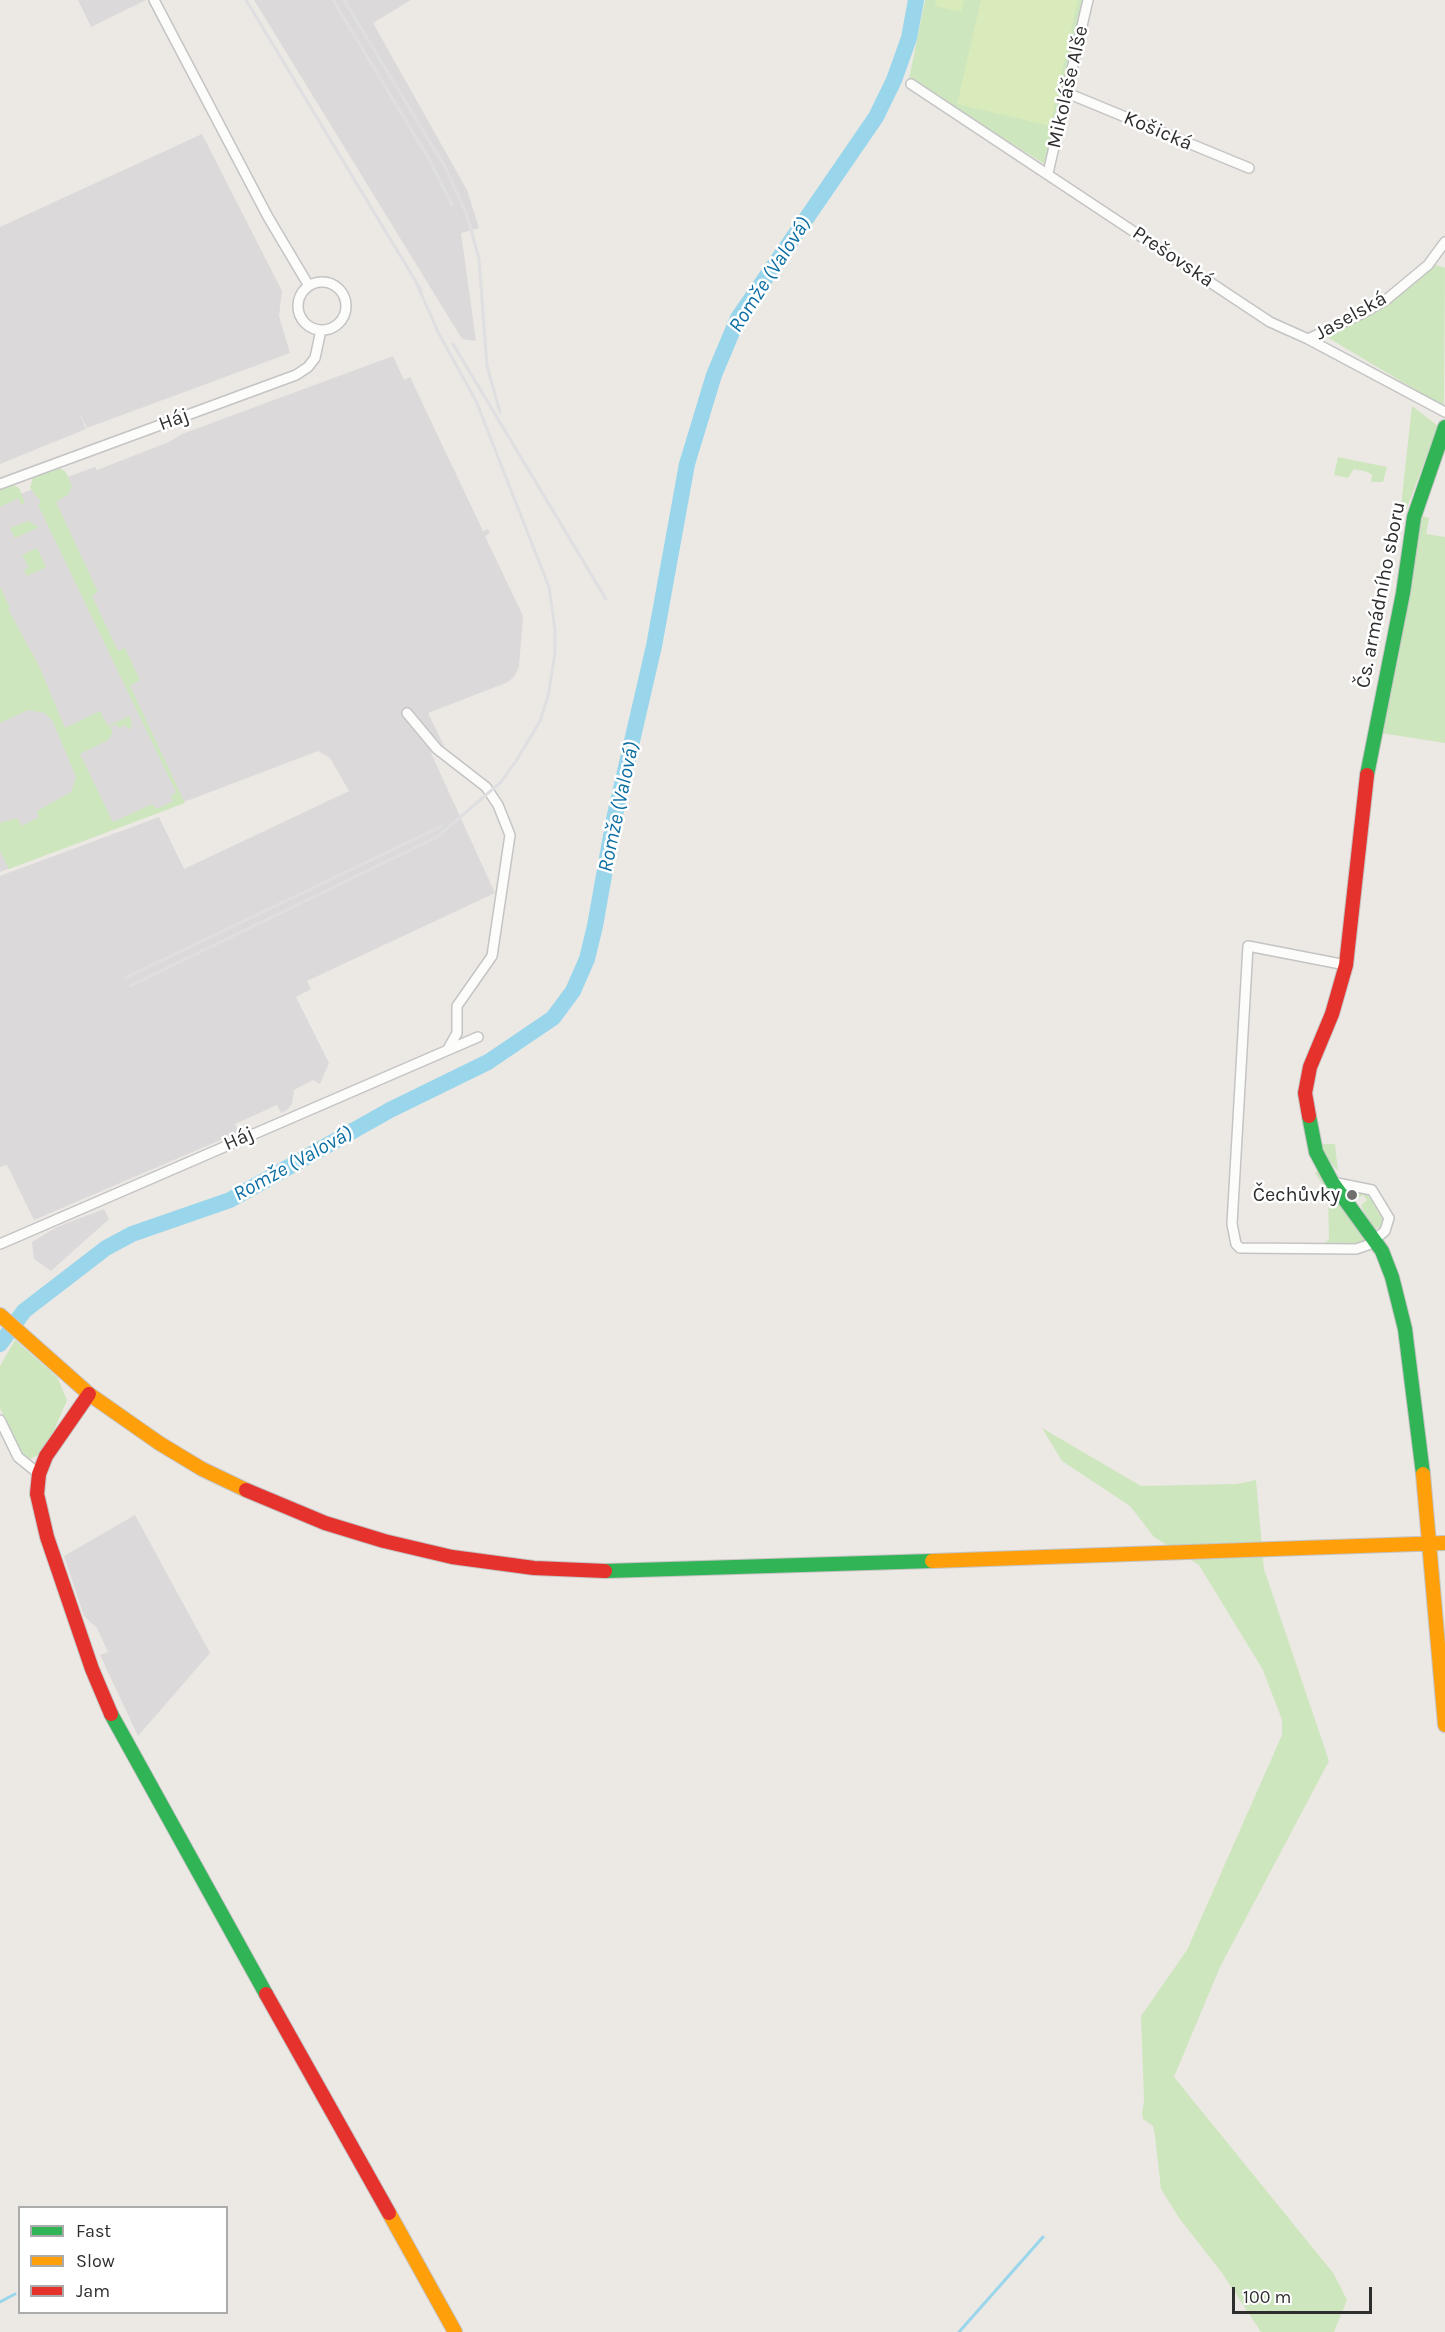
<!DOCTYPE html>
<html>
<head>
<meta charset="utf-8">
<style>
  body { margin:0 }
  #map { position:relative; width:1445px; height:2332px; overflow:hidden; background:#ece8e4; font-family:Karla,sans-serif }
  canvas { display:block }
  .legend { position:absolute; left:18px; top:2206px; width:210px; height:108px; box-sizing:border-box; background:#fff; border:2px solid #ababab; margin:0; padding:8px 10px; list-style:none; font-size:18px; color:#2e2e2e }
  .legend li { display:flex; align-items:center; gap:12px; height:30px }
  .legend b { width:30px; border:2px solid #ababab }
  .scale { position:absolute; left:1232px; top:2287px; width:140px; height:27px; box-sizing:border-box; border:3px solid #2e2e2e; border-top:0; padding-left:8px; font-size:18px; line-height:21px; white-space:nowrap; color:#2e2e2e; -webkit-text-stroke:4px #fff; paint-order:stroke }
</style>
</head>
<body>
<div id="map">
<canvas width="1445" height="2332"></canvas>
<ul class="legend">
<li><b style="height:8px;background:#30b455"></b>Fast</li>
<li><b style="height:8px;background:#ff9f0a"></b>Slow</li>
<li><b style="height:8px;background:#e5322d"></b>Jam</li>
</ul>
<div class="scale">100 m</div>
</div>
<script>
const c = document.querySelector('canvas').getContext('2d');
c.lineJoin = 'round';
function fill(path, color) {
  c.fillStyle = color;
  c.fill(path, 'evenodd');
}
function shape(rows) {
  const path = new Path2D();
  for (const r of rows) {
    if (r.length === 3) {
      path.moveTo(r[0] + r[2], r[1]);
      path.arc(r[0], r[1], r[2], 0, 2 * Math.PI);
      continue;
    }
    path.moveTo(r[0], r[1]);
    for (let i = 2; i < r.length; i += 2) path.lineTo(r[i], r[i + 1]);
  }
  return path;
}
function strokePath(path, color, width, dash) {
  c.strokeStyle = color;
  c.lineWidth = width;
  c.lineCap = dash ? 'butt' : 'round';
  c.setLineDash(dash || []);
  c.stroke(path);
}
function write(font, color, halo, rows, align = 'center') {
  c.font = font + ' Karla,sans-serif';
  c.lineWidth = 5;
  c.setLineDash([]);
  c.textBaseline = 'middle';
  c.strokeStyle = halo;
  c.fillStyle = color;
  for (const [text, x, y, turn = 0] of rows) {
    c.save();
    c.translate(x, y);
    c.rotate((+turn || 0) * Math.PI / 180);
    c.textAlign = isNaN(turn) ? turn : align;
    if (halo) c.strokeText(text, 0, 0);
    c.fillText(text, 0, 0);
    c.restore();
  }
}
fill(shape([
  [78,0,146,0,91,27],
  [254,0,411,0,373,23,467,190,479,228,461,233,476,341,462,339],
  [202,134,282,291,279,316,290,353,87,428,78,410,86,429,0,464,0,227],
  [393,356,404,380,410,377,483,531,488,529,490,533,485,536,523,616,519,667,514,677,506,683,428,713,444,746,431,753,495,893,307,981,311,989,296,997,329,1063,320,1084,313,1080,294,1090,292,1104,287,1110,281,1113,277,1105,235,1124,239,1132,34,1220,7,1165,0,1167,0,876,159,817,184,869,349,791,330,758,318,751,0,872,0,501,95,467,97,470,169,442,182,434],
  [104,1209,109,1219,51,1271,34,1259,32,1242,57,1227],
  [135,1515,210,1653,138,1736,100,1655,108,1652,97,1628,84,1616,64,1556]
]), '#dcd9db');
fill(shape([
  [925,0,1084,0,1046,165,909,79],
  [1433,264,1445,268,1444,407,1327,337,1388,301],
  [1412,406,1438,426,1405,513,1400,515],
  [1338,457,1387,467,1383,482,1371,482,1372,475,1368,472,1354,469,1348,478,1334,475],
  [58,467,66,472,72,486,68,495,56,502,98,592,92,596,118,651,125,648,140,680,130,686,185,803,9,869,0,851,0,823,17,818,22,826,39,817,37,811,71,792,76,777,53,722,45,713,28,710,0,723,0,586,10,608,8,609,39,666,65,728,100,711,108,726,129,716,131,720,132,726,128,730,126,725,119,728,116,724,110,727,113,733,108,740,80,754,113,822,152,804,157,809,173,801,171,796,176,792,38,505,41,502,30,488,33,477],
  [12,484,19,488,25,503,21,504,18,498,0,507,0,488],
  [1420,515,1429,518,1426,534,1445,537,1445,743,1381,733,1410,586],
  [28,521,39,527,15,538,10,528],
  [37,548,46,567,27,576,24,570,29,567,22,555],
  [1321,1144,1335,1144,1338,1171,1326,1157],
  [1321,1169,1367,1239,1360,1245,1322,1246,1329,1239,1328,1192,1315,1173],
  [1357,1189,1366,1193,1371,1200,1375,1197,1385,1212,1381,1228,1374,1228,1367,1219,1361,1205,1367,1200,1363,1195,1357,1199],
  [15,1340,57,1377,67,1400,53,1433,38,1455,30,1459,22,1455,0,1408,0,1366],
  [1042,1428,1141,1486,1237,1484,1256,1480,1264,1569,1329,1761,1220,1967,1174,2077,1334,2274,1347,2300,1334,2332,1261,2332,1222,2273,1179,2218,1161,2189,1155,2136,1153,2126,1143,2119,1142,2113,1144,2101,1141,2016,1187,1950,1282,1735,1282,1720,1263,1670,1199,1565,1154,1537,1130,1506,1062,1461]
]), '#cee6be');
fill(shape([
  [936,0,964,0,961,12,935,6],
  [981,0,1078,0,1050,126,957,104]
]), '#d9eabb');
strokePath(shape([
  [0,2302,15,2294],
  [959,2332,1043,2237]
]), '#99d6ec', 3);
strokePath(shape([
  [0,1344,24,1311,106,1248,132,1234,230,1200,390,1110,488,1062,553,1018,573,991,587,959,595,926,614,819,654,646,687,464,714,375,738,318,876,117,894,80,909,38,916,0]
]), '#99d6ec', 16);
const street = shape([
  [154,0,268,217,309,286],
  [911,84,1270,322,1308,339,1445,412],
  [1067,93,1249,168],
  [1048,173,1088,0],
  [322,306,24],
  [1308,339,1363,313,1387,299,1428,265,1445,242],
  [0,484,296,375,308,367,315,358,321,330],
  [407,713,437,749,486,787,498,805,510,835,492,956,457,1006,457,1033,448,1049],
  [1332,1182,1372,1190,1389,1218,1385,1231,1368,1245,1356,1249,1240,1248,1236,1244,1232,1224,1248,946,1346,965],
  [0,1244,478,1037],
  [0,1420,18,1457,39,1474]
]);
const fast = shape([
  [1367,775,1403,593,1414,517,1445,427],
  [1309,1116,1316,1152,1332,1182,1382,1251,1392,1277,1405,1329,1423,1474],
  [605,1571,932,1561],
  [111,1714,266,1994]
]);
const slow = shape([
  [0,1315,89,1394,159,1443,202,1469,246,1490],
  [1423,1474,1445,1725],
  [932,1561,1445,1543],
  [389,2213,455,2332]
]);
const jam = shape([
  [1309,1116,1305,1093,1310,1067,1332,1014,1346,965,1367,775],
  [89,1394,46,1456,39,1474,37,1494,47,1537,92,1669,111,1714],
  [246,1490,325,1523,384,1541,452,1557,534,1568,605,1571],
  [266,1994,389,2213]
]);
strokePath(street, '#c5c4c5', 12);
strokePath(fast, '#c5c4c5', 16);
strokePath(slow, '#c5c4c5', 16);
strokePath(jam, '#c5c4c5', 16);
strokePath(street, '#fcfcfb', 9);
strokePath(fast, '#30b455', 14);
strokePath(slow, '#ff9f0a', 14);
strokePath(jam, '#e5322d', 14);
strokePath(shape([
  [246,0,421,290],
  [333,0,429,159,452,205],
  [344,0,445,167,467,215,479,259,487,366,500,412],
  [453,344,606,599],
  [125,978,442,826],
  [130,986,437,837,501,782,516,761,540,721,548,696,555,653,555,630,549,587,476,401,438,332,416,282]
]), '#dfdfe1', 3);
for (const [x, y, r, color] of [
  [1352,1195,6,"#706f6e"]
]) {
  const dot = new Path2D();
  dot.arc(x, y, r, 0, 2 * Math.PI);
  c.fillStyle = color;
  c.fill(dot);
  strokePath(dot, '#fff', 2);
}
write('20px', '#2e2e2e', '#fff', [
  ["Mikoláše Alše",1068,87,-77],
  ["Košická",1158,131,23],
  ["Prešovská",1173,257,34],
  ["Jaselská",1351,316,-29],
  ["Háj",174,420,-20],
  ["Čs. armádního sboru",1381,595,-79],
  ["Háj",239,1139,-24]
]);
write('20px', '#2e2e2e', '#fff', [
  ["Čechůvky",1340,1195]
], 'right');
write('italic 21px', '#0d6fa3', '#fff', [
  ["Romže (Valová)",770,275,-57],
  ["Romže (Valová)",619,807,-78],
  ["Romže (Valová)",293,1164,-29]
]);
</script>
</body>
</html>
